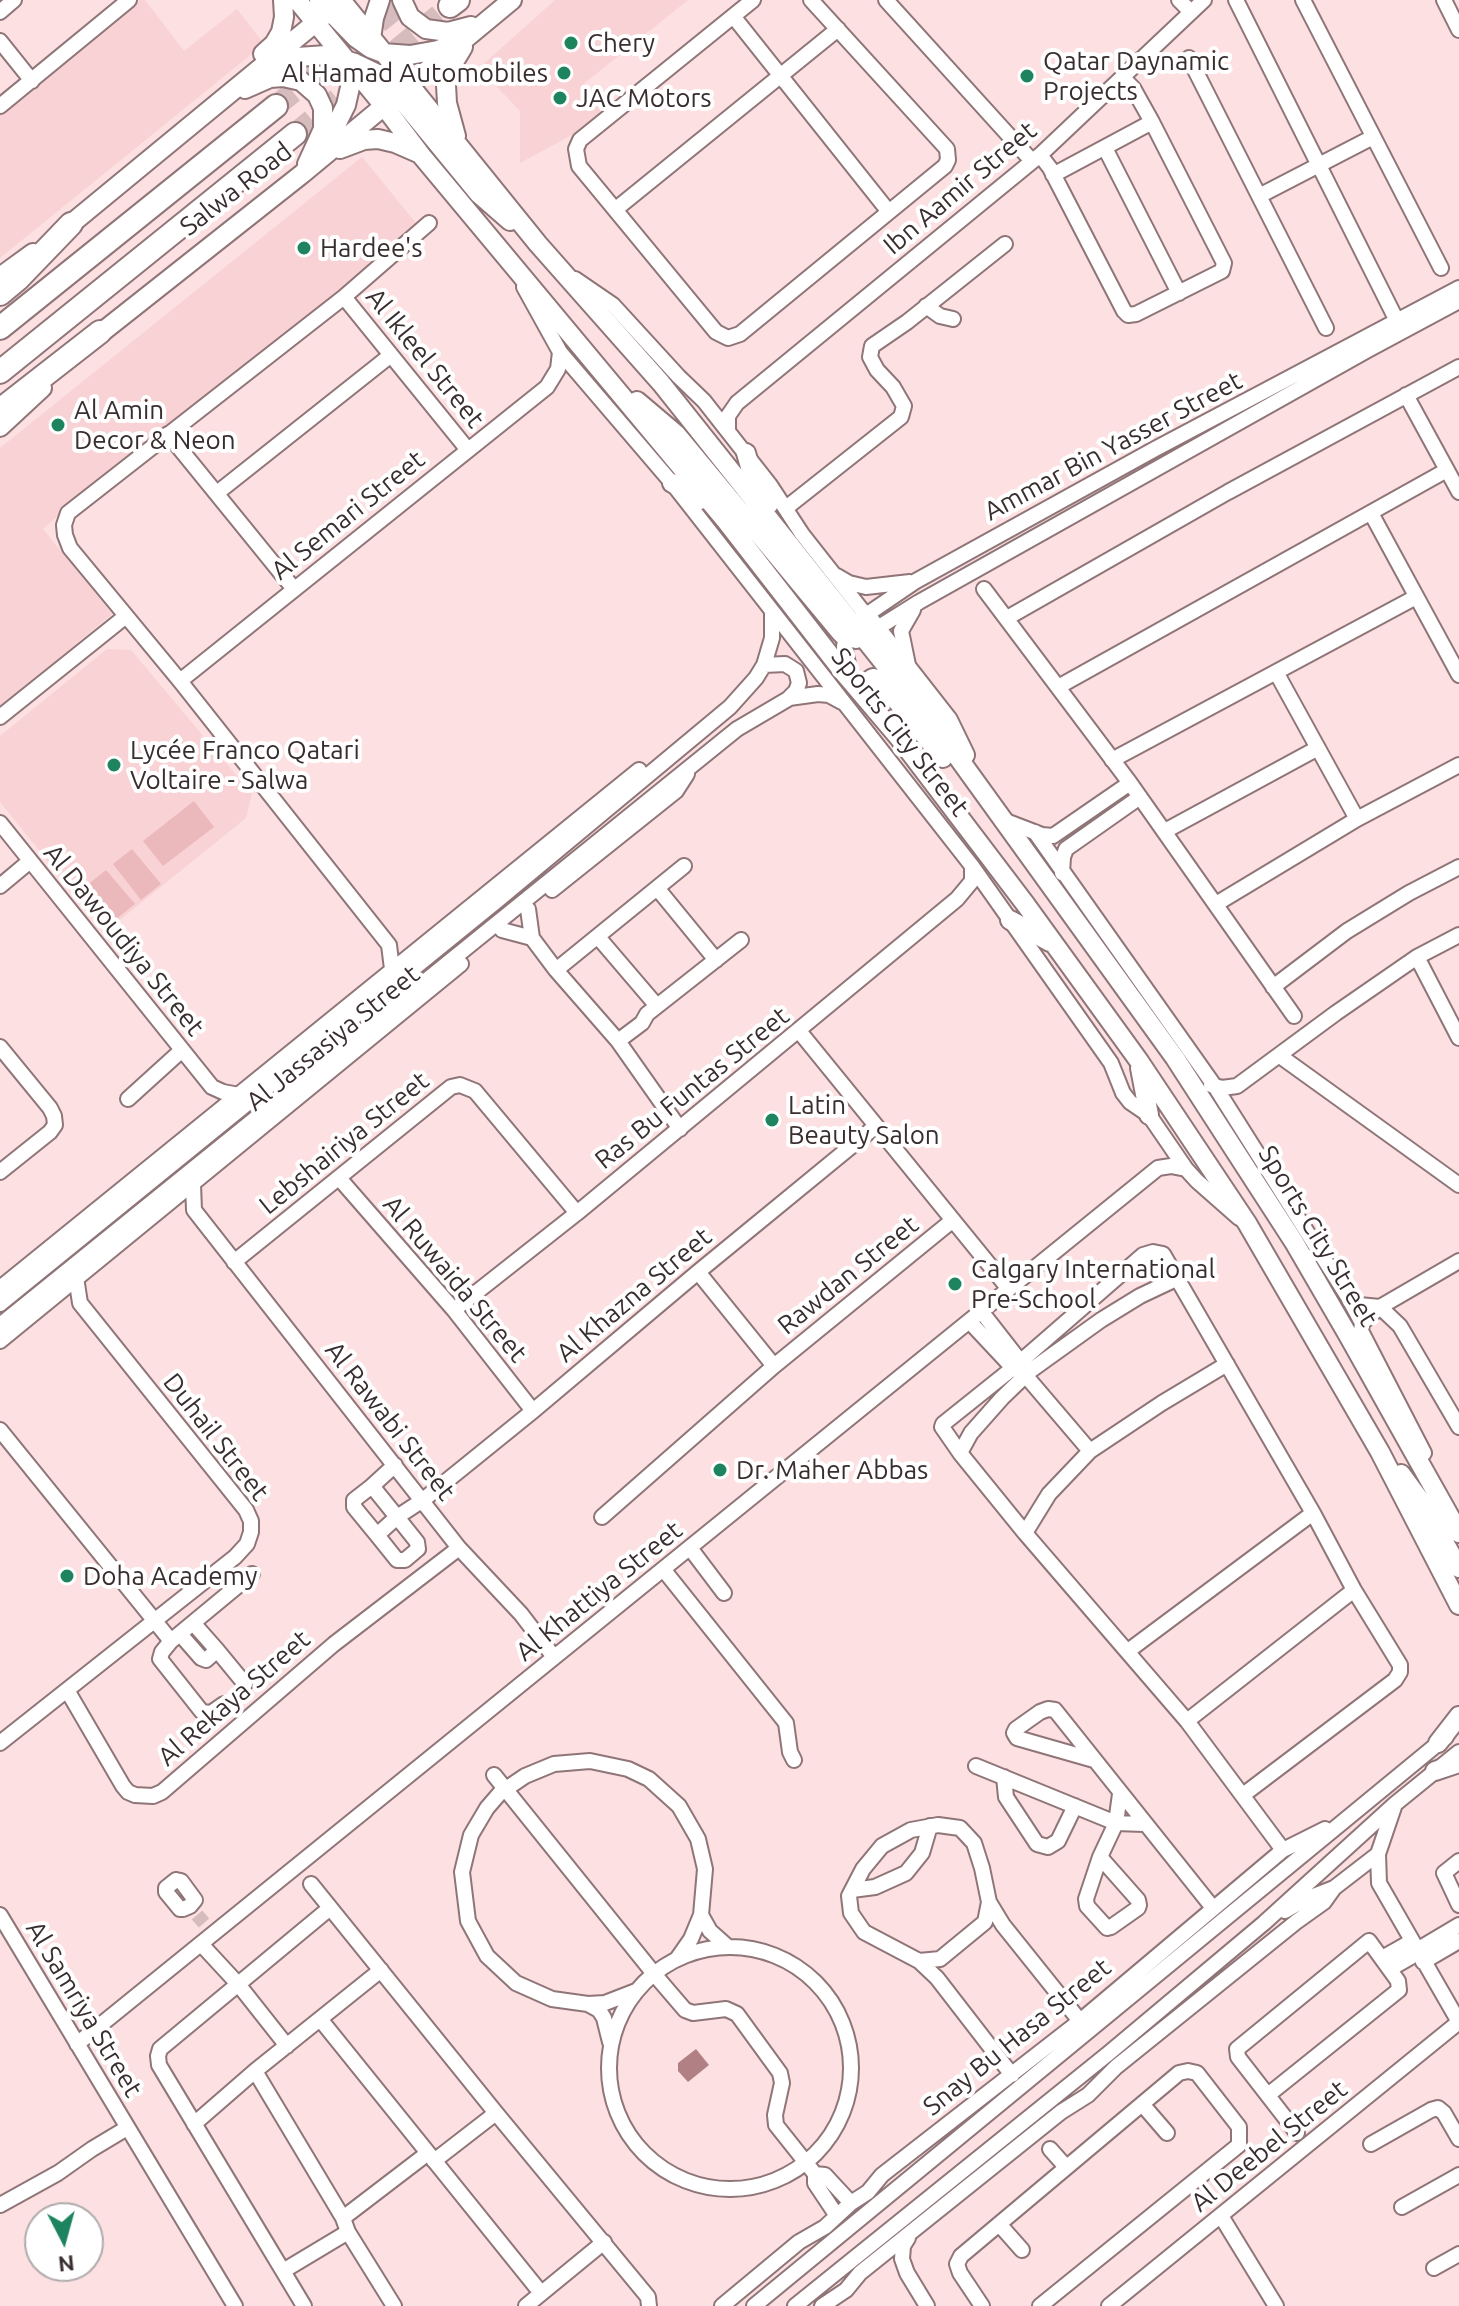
<!DOCTYPE html>
<html>
<head>
<meta charset="utf-8">
<style>
  body { margin:0 }
  #map { position:relative; width:1459px; height:2306px; overflow:hidden; background:#fde0e1; font-family:Ubuntu,sans-serif }
  canvas { display:block }
  .north { position:absolute; left:24px; top:2202px; width:80px; height:80px; box-sizing:border-box; background:#fff; border:2px solid #b0abac; border-radius:50%; rotate:174deg; font-size:22px; font-weight:700; line-height:32px; text-align:center; color:#392e2f }
  .north::after { content:''; display:block; margin:auto; width:28px; height:36px; background:#1d845f; clip-path:polygon(50% 0,100% 100%,50% 72%,0 100%) }
</style>
</head>
<body>
<div id="map">
<canvas width="1459" height="2306"></canvas>
<div class="north">N</div>
</div>
<script>
const c = document.querySelector('canvas').getContext('2d');
c.lineJoin = 'round';
function fill(path, color) {
  c.fillStyle = color;
  c.fill(path, 'evenodd');
}
function shape(rows) {
  const path = new Path2D();
  for (const r of rows) {
    if (r.length === 3) {
      path.moveTo(r[0] + r[2], r[1]);
      path.arc(r[0], r[1], r[2], 0, 2 * Math.PI);
      continue;
    }
    path.moveTo(r[0], r[1]);
    for (let i = 2; i < r.length; i += 2) path.lineTo(r[i], r[i + 1]);
  }
  return path;
}
function strokePath(path, color, width, dash) {
  c.strokeStyle = color;
  c.lineWidth = width;
  c.lineCap = dash ? 'butt' : 'round';
  c.setLineDash(dash || []);
  c.stroke(path);
}
function write(font, color, halo, rows, align = 'center') {
  c.font = font + ' Ubuntu,sans-serif';
  c.lineWidth = 8;
  c.setLineDash([]);
  c.textBaseline = 'middle';
  c.strokeStyle = halo;
  c.fillStyle = color;
  for (const [text, x, y, turn = 0] of rows) {
    c.save();
    c.translate(x, y);
    c.rotate((+turn || 0) * Math.PI / 180);
    c.textAlign = isNaN(turn) ? turn : align;
    if (halo) c.strokeText(text, 0, 0);
    c.fillText(text, 0, 0);
    c.restore();
  }
}
fill(shape([
  [140,0,145,0,184,51,237,9,264,44,0,258,0,114],
  [555,0,688,0,581,86,605,117,520,163,520,111,479,68],
  [362,157,420,228,62,512,43,529,112,614,0,707,0,448],
  [107,649,131,650,252,794,246,818,116,923,95,919,0,802,0,736]
]), '#f8d2d5');
fill(shape([
  [194,801,214,827,163,866,143,841],
  [132,849,161,884,141,900,113,864],
  [106,870,135,904,115,920,86,886]
]), '#ebb9bc');
fill(shape([
  [696,2049,709,2065,688,2082,678,2071,678,2063]
]), '#b08084');
strokePath(shape([
  [197,1915,204,1923]
]), '#d6bcbd', 14, [14, 7]);
strokePath(shape([
  [276,106,406,0],
  [295,134,450,6]
]), '#d6bcbd', 22, [22, 11]);
const minor = shape([
  [753,0,580,140,576,149,579,166,716,332,728,338,740,334,945,166,948,160,947,149,811,0],
  [886,0,1032,161],
  [1179,0,1191,12],
  [1236,0,1397,321],
  [1303,0,1441,268],
  [1444,0,1459,30],
  [0,12,14,0],
  [733,16,889,212],
  [0,41,32,81],
  [1189,58,1326,328],
  [0,106,129,0],
  [1105,148,1179,293],
  [1040,155,1050,168,1124,311,1128,315,1136,314,1222,271,1224,263,1152,122,1133,88,1122,77],
  [1053,175,1152,122],
  [1259,196,1373,137],
  [616,209,838,29],
  [575,279,613,305,679,377,704,401,770,485,802,534,865,614],
  [524,287,560,352,672,483,972,866,1111,1063,1123,1093,1130,1102,1149,1115,1186,1169,1197,1181,1239,1218],
  [344,297,468,450],
  [926,306,940,316,953,319],
  [1406,395,1459,492],
  [728,430,728,416,737,403,1040,155,1204,0],
  [168,434,294,589],
  [217,493,391,355],
  [786,508,901,417,904,406,893,387,877,370,870,357,872,346,907,322,1005,244],
  [1371,513,1459,675],
  [837,576,849,583,866,587,910,582],
  [984,589,1130,783,1294,1016],
  [1007,618,1228,492,1459,367],
  [876,629,919,602,1368,350,1459,301],
  [908,665,901,631,913,610],
  [1276,672,1357,819],
  [851,677,844,646,850,626,916,581,1155,449,1459,288],
  [180,681,547,387,558,369,560,352],
  [1058,687,1447,470],
  [789,698,818,694,829,695,842,702],
  [0,717,126,616],
  [1112,760,1416,597],
  [1003,820,1042,835,1053,836,1130,783],
  [0,823,212,1087,223,1092,239,1095],
  [1165,831,1318,748],
  [1035,832,1216,1088,1348,1297,1362,1323],
  [1062,873,1063,857,1066,849,1140,797],
  [0,886,30,861],
  [657,888,716,960],
  [552,890,676,791,687,774],
  [1216,904,1357,819,1459,765],
  [528,909,532,938,556,970,618,1041,680,1129],
  [502,930,532,938],
  [598,937,657,1006],
  [1417,957,1459,1038],
  [392,969,389,945,180,681,70,548,65,535,64,525,68,513,344,297,429,223],
  [556,970,684,866],
  [1273,987,1347,931,1409,893,1459,867],
  [799,1031,1009,1289],
  [618,1041,642,1023,647,1014,741,940],
  [0,1047,50,1108,54,1116,55,1125,50,1132,0,1172],
  [1280,1056,1459,1185],
  [1211,1085,1222,1088,1237,1086,1336,1013,1417,957,1459,935],
  [128,1099,182,1050],
  [339,1178,454,1310,533,1411],
  [193,1184,194,1210,459,1548,521,1614,554,1657],
  [234,1262,451,1087,460,1085,475,1091,577,1213],
  [698,1272,774,1366],
  [0,1288,639,770],
  [1348,1297,1359,1305,1380,1307,1400,1326,1459,1427],
  [0,1304,498,900,730,707,756,678,764,665,772,638,772,611],
  [454,1310,577,1213,957,899,972,881,972,867],
  [981,1311,1020,1361,1023,1368],
  [969,1321,1013,1368,1026,1376,1090,1451],
  [0,1325,737,729,788,699,796,691,799,683,796,671,785,664,764,665],
  [0,1341,461,964],
  [0,1430,171,1641,162,1652,160,1659,202,1712,211,1713,224,1704],
  [960,1453,971,1433,1002,1398,1030,1371,1101,1320,1140,1296,1176,1279],
  [1424,1453,1361,1331,1362,1323,1380,1307,1459,1261],
  [395,1465,372,1486,397,1517,423,1500,533,1411,698,1272,876,1126],
  [372,1486,354,1500,354,1507,377,1535,397,1560,405,1560,418,1549,417,1542,397,1517,377,1535],
  [602,1517,774,1366,953,1220],
  [1025,1533,1049,1494,1090,1451,1162,1403,1227,1364],
  [690,1548,724,1593],
  [663,1569,786,1723,790,1752,794,1760],
  [180,1634,201,1658,206,1660,217,1650,194,1624],
  [171,1641,252,1574],
  [217,1650,245,1684],
  [1128,1651,1313,1513],
  [67,1690,123,1786,128,1792,135,1795,153,1796,162,1792,334,1644,459,1548],
  [1187,1721,1354,1590],
  [0,1743,235,1557,247,1544,251,1532,251,1521,246,1510,80,1303,76,1277],
  [1094,1760,1017,1738,1014,1733,1016,1729,1040,1712,1048,1709,1055,1710,1213,1908],
  [976,1766,1116,1823,1144,1824],
  [494,1775,655,1975,685,2010,693,2013,726,2009,737,2014,780,2073,782,2083,775,2115,776,2125,815,2174,815,2183,837,2216],
  [1004,1777,1006,1797,1037,1844,1048,1847,1058,1841,1075,1806],
  [1243,1795,1395,1680,1400,1672,1400,1665,1354,1590,1313,1513,1163,1254,1153,1252,1143,1255,1013,1368,943,1424,942,1427,960,1453,1025,1533,1187,1721,1283,1850],
  [1100,1857,1138,1900,1139,1905,1138,1908,1111,1927,1107,1928,1087,1906,1086,1899,1100,1857,1116,1823,1120,1794],
  [1459,1861,1444,1873,1459,1905],
  [176,1880,181,1881,195,1900,190,1906,183,1909,180,1909,166,1892,166,1888,176,1880],
  [311,1884,496,2113,648,2297,649,2306],
  [852,1890,875,1887,906,1873,922,1853,930,1826],
  [1285,1911,1306,1899,1334,1888],
  [0,1915,235,2306],
  [701,1915,710,1931,728,1947],
  [201,1944,238,1984,287,2046],
  [730,2068,121],
  [1417,1950,1459,1925],
  [1382,1958,1412,1941],
  [919,1961,940,1959,985,1922,989,1902],
  [1423,1962,1459,1941],
  [1390,1969,1418,1953],
  [636,1991,605,2003,588,2004,552,1999,516,1983,487,1956,468,1921,462,1872,471,1835,487,1808,500,1793,525,1776,554,1764,590,1761,628,1769,649,1779,679,1806,698,1839,705,1869,701,1915,691,1939,677,1959],
  [588,2004,599,2010,604,2018,610,2042],
  [320,2019,541,2293],
  [77,2044,1158,1168,1171,1166,1186,1169],
  [255,2071,343,2218,348,2232,394,2306],
  [1012,2075,937,1978,919,1961,864,1932,851,1913,849,1896,863,1869,882,1846,911,1830,938,1825,960,1828,974,1843,982,1868,989,1902,1003,1925,1080,2021],
  [1268,2095,1399,1990,1398,1981,1369,1941,1237,2049,1238,2057,1297,2133],
  [1142,2104,1167,2133],
  [194,2124,255,2071,381,1970],
  [1371,2144,1431,2110,1438,2108,1444,2113,1459,2139],
  [1050,2149,1066,2167],
  [434,2161,496,2113],
  [815,2174,825,2175,851,2203],
  [0,2205,58,2173,92,2149,127,2128],
  [1402,2207,1459,2175],
  [1221,2216,1276,2306],
  [343,2218,428,2153],
  [999,2224,1022,2250],
  [908,2238,903,2246,902,2259,907,2273,927,2306],
  [1434,2268,1459,2254],
  [283,2271,348,2232],
  [304,2306,159,2065,158,2056,160,2049,330,1908],
  [526,2306,604,2242],
  [722,2306,799,2242,825,2227,851,2203,868,2192,882,2175,1080,2021,1283,1850,1325,1829],
  [754,2306,1446,1737],
  [795,2306,1109,2053,1264,1923,1395,1804,1459,1752],
  [822,2306,846,2290,860,2273,1061,2112,1088,2095,1116,2067,1296,1922,1324,1902,1334,1888,1378,1854,1395,1804],
  [982,2306,960,2273,957,2264,961,2256,1179,2073,1188,2071,1197,2073,1239,2127,1239,2145,1040,2306],
  [1109,2306,1459,2022,1379,1883,1378,1854]
]);
const major = shape([
  [297,0,384,106,421,155,726,521,844,673,900,739,1026,905,1139,1061,1247,1223,1380,1452,1459,1605],
  [319,0,356,38,370,48,383,53,410,55,438,50,455,43],
  [341,0,538,244,661,383,949,745,1175,1058,1239,1157,1294,1242,1348,1335,1459,1533],
  [402,0,410,17,426,29,448,32,471,26],
  [370,46,374,18,380,0],
  [263,54,274,44,281,32,284,17,283,0],
  [271,65,297,57,327,55,355,63,378,74,392,88,479,194,510,221],
  [245,89,270,78,283,77,301,81,317,95,323,108,323,129,307,164],
  [456,136,447,103,446,85,451,67,463,47],
  [326,145,346,105,355,65],
  [340,149,364,140,378,139,395,143,418,153],
  [60,233,343,0],
  [0,277,33,253],
  [92,340,302,174,512,0],
  [637,401,676,434,841,633,845,637,856,639,876,629],
  [0,427,42,388],
  [746,453,752,474,769,504],
  [672,483,688,491,700,500],
  [865,614,948,720,965,755],
  [868,701,865,690,867,682,873,678,880,680,943,758],
  [1010,920,1050,942],
  [1140,1068,1149,1115],
  [1401,1474,1420,1500,1459,1568],
  [1438,1743,1459,1716],
  [1435,1771,1459,1763]
]);
const highway = shape([
  [450,6,458,0],
  [0,294,18,279,71,224],
  [0,328,276,106],
  [0,372,295,134],
  [0,410,100,332]
]);
strokePath(minor, '#8f7577', 18);
strokePath(major, '#8f7577', 22);
strokePath(highway, '#8f7577', 26);
strokePath(minor, '#fff', 14);
strokePath(major, '#fff', 18);
strokePath(highway, '#fff', 22);
for (const [x, y, r, color] of [
  [571,43,8,"#1d845f"],
  [564,73,8,"#1d845f"],
  [1027,76,8,"#1d845f"],
  [560,98,8,"#1d845f"],
  [304,248,8,"#1d845f"],
  [58,425,8,"#1d845f"],
  [114,765,8,"#1d845f"],
  [772,1120,8,"#1d845f"],
  [955,1284,8,"#1d845f"],
  [720,1470,8,"#1d845f"],
  [67,1576,8,"#1d845f"]
]) {
  const dot = new Path2D();
  dot.arc(x, y, r, 0, 2 * Math.PI);
  c.fillStyle = color;
  c.fill(dot);
  strokePath(dot, '#fff', 3);
}
write('26px', '#392e2f', '#fff', [
  ["Chery",587,43],
  ["Qatar Daynamic",1043,61],
  ["Projects",1043,91],
  ["Al Hamad Automobiles",548,73,"right"],
  ["JAC Motors",576,98],
  ["Hardee's",320,248],
  ["Al Amin",74,410],
  ["Decor & Neon",74,440],
  ["Lycée Franco Qatari",130,750],
  ["Voltaire - Salwa",130,780],
  ["Latin",788,1105],
  ["Beauty Salon",788,1135],
  ["Calgary International",971,1269],
  ["Pre-School",971,1299],
  ["Dr. Maher Abbas",736,1470],
  ["Doha Academy",83,1576]
], 'left');
write('26px', '#392e2f', '#fff', [
  ["Ibn Aamir Street",960,188,-40],
  ["Salwa Road",236,189,-38],
  ["Al Ikleel Street",425,358,51],
  ["Ammar Bin Yasser Street",1113,446,-28],
  ["Al Semari Street",348,515,-39],
  ["Sports City Street",900,732,52],
  ["Al Dawoudiya Street",124,940,51],
  ["Al Jassasiya Street",333,1038,-39],
  ["Ras Bu Funtas Street",692,1088,-39],
  ["Lebshairiya Street",344,1143,-39],
  ["Sports City Street",1318,1236,59],
  ["Rawdan Street",848,1275,-39],
  ["Al Ruwaida Street",455,1279,50],
  ["Al Khazna Street",634,1295,-40],
  ["Al Rawabi Street",390,1421,52],
  ["Duhail Street",216,1437,52],
  ["Al Khattiya Street",599,1591,-39],
  ["Al Rekaya Street",234,1698,-41],
  ["Al Samriya Street",84,2009,59],
  ["Snay Bu Hasa Street",1017,2037,-39],
  ["Al Deebel Street",1269,2146,-39]
]);
</script>
</body>
</html>
